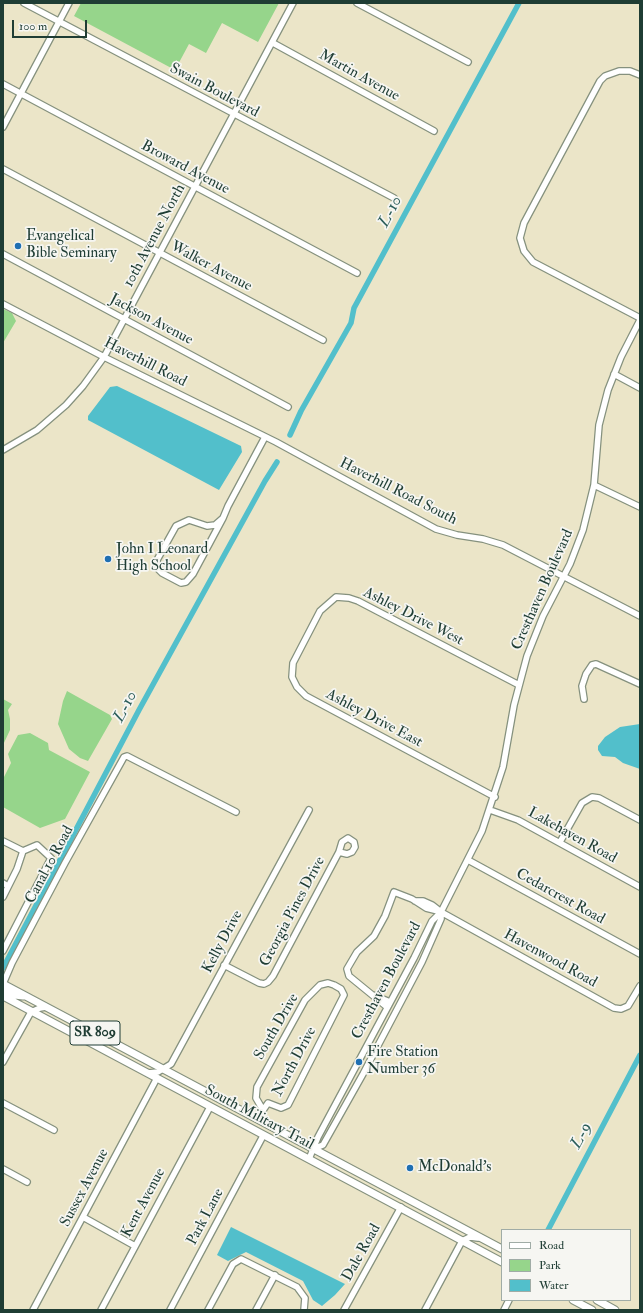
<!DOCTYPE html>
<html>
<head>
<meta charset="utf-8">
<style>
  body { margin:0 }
  #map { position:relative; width:643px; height:1313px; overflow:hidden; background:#ebe5c8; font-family:"IM FELL Double Pica",serif }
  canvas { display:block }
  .frame { position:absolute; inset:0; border:4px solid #1f3d34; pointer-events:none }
  .legend { position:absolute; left:501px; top:1229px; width:130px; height:72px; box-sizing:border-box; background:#f6f6f2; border:1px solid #a0aca6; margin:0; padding:5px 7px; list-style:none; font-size:12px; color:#1f3d34 }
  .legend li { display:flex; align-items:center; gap:8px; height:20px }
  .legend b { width:20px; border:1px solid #a0aca6 }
  .scale { position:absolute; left:12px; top:20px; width:75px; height:18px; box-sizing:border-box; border:2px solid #1f3d34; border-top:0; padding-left:5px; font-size:12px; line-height:14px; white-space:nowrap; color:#1f3d34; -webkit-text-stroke:3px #f6f6f2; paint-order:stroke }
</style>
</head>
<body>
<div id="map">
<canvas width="643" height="1313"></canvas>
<div class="frame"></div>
<ul class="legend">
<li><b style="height:5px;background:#fff"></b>Road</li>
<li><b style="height:11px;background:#96d58b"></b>Park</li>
<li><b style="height:11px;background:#52bfcb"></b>Water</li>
</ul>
<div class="scale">100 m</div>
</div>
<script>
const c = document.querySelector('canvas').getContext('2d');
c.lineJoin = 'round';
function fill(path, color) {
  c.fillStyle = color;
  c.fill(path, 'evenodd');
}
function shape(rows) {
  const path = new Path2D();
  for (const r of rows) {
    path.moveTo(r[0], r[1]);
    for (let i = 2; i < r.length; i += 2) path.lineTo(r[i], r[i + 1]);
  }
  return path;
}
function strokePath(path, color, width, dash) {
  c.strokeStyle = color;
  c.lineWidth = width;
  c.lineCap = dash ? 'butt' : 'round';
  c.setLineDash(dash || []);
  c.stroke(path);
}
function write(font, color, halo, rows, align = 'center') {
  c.font = font + ' "IM FELL Double Pica",serif';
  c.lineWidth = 3.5;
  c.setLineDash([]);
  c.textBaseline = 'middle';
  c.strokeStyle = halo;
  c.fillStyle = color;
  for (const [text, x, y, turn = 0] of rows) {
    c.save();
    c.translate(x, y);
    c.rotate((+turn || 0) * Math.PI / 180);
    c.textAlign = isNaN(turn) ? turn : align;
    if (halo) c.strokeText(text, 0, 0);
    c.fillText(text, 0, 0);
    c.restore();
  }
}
fill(shape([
  [81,3,279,3,258,42,222,23,206,53,189,44,175,70,74,16],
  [3,309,12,313,16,321,3,343],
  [67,691,110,715,112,719,88,761,80,758,69,749,58,724,63,701],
  [3,699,12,704,8,710,10,719,10,730,3,745],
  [30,733,48,743,49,750,90,772,65,819,40,828,3,807,3,779,11,763,8,754,18,735]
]), '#96d58b');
fill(shape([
  [117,386,241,446,242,452,219,490,88,420,88,416,110,387],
  [640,724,640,769,623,763,615,757,602,756,598,750,598,746,605,737,620,727],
  [231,1227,345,1284,335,1295,322,1306,313,1300,303,1281,246,1252,228,1261,217,1255]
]), '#52bfcb');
strokePath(shape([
  [290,435,301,411,351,323,354,308,519,3],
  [3,968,139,710,265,481,277,462],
  [548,1230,640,1055]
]), '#52bfcb', 5.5);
const minor = shape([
  [24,3,394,198],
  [357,3,468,62],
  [273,43,434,131],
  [640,75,630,71,619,71,605,76,600,81,524,223,520,238,524,251,533,262,640,318],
  [3,84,357,273],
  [3,127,69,3],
  [3,169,323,340],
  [3,254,288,407],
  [3,304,104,357,276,442,436,529,457,535,483,539,503,545,640,616],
  [614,374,640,388],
  [3,450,37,430,66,405,83,386,104,357,293,3],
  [594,485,640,507],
  [223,518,193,574,186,582,181,583,162,573,157,568,157,560,176,526,189,520,207,526,215,525,223,518,228,506,265,437],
  [584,699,582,686,586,674,592,665,596,664,640,684],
  [495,797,306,696,297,687,292,677,293,663,320,611,336,597,349,598,358,601,519,685],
  [490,810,518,820,640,887],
  [3,841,23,851,37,845,51,858,3,951],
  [560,842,582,803,592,797,599,798,640,820],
  [468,860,640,954],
  [3,883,8,886],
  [3,897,17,869,23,851],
  [415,901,423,901,432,905,441,912,614,1008,621,1009,628,1006,640,986],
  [224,965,259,983,264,984,268,982,273,976,339,852,342,842,348,838,354,842,355,847,352,852,347,854,339,852],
  [3,984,12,963,65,863,124,757,127,756,236,812],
  [373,995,390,1002],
  [387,1007,349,976,347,969,357,952,374,936,385,916,394,892,412,899,426,908,438,911],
  [3,1062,31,1012,40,1008,46,1007],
  [148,1073,158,1072,171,1064,309,810],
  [3,1103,54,1130],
  [257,1119,268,1103,281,1108,288,1105,344,995,341,989,334,985,328,983,320,985,305,1000,257,1087,256,1098,263,1110],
  [313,1149,323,1145,363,1074,422,962,441,919,441,912],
  [309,1159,318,1137,414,958,432,921,441,912,482,831,503,767,514,705,527,656,543,616,570,564,583,530,594,485,599,425,608,390,621,357,640,320],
  [3,1169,27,1182],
  [83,1217,135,1246],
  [33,1310,157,1078],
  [101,1310,210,1107],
  [170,1310,263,1136],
  [208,1310,233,1264,241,1259,297,1287,305,1298,304,1310],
  [256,1310,275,1275],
  [344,1310,401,1207],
  [425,1310,462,1241,470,1237,478,1238],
  [504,1310,509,1300]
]);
const major = shape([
  [3,984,502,1249],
  [3,989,15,995,23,996],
  [3,996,502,1262],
  [573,1300,592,1310],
  [597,1300,615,1310]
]);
strokePath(minor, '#85917e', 8);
strokePath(major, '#85917e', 9);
strokePath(minor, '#fff', 5.5);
strokePath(major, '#fff', 7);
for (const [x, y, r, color] of [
  [18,246,4,"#1f6fb2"],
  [108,559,4,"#1f6fb2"],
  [359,1062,4,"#1f6fb2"],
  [410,1168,4,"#1f6fb2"]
]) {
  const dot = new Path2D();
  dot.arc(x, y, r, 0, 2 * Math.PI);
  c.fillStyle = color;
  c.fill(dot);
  strokePath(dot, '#f6f6f2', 1.5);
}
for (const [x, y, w] of [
  [95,1033,50]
]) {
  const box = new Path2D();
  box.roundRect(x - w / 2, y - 12, w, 24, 3);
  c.fillStyle = '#f6f6f2';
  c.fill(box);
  strokePath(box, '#1f3d34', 1);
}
write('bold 14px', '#1f3d34', null, [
  ["SR 809",95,1033]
]);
write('15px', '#1f3d34', '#f6f6f2', [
  ["Martin Avenue",359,76,29],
  ["Swain Boulevard",214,91,28],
  ["Broward Avenue",185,168,28],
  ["10th Avenue North",155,236,-62],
  ["Walker Avenue",211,267,28],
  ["Jackson Avenue",151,320,28],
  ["Haverhill Road",145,363,27],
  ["Haverhill Road South",398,492,27],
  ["Cresthaven Boulevard",543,590,-66],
  ["Ashley Drive West",413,617,27],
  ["Ashley Drive East",374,719,28],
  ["Lakehaven Road",572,836,29],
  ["Canal 10 Road",50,865,-62],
  ["Cedarcrest Road",560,897,29],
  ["Georgia Pines Drive",293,912,-62],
  ["Kelly Drive",223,942,-62],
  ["Havenwood Road",550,959,29],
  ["Cresthaven Boulevard",387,981,-62],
  ["South Drive",277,1027,-60],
  ["North Drive",295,1062,-62],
  ["South Military Trail",259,1118,28],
  ["Sussex Avenue",85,1188,-62],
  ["Kent Avenue",144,1203,-62],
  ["Park Lane",206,1217,-62],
  ["Dale Road",362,1253,-61]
]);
write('15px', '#1f3d34', '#f6f6f2', [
  ["Evangelical",26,237],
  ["Bible Seminary",26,254],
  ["John I Leonard",116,550],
  ["High School",116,567],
  ["Fire Station",367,1053],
  ["Number 36",367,1070],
  ["McDonald's",418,1168]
], 'left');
write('italic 16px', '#2c5e5a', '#f6f6f2', [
  ["L-10",391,212,-62],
  ["L-10",126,707,-62],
  ["L-9",582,1136,-62]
]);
</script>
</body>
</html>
